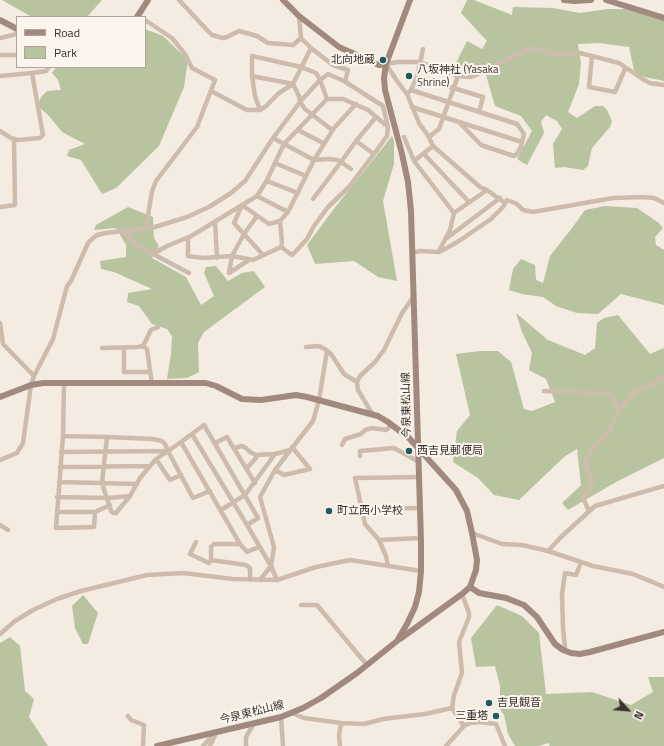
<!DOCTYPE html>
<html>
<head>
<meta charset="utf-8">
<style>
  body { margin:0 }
  #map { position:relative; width:664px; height:746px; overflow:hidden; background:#f4ebe1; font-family:"Titillium Web",sans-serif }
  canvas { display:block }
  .legend { position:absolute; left:16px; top:16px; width:130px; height:52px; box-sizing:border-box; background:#fbf5ee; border:1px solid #aea6a0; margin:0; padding:5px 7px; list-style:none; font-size:12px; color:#3b302b }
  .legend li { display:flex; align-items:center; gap:8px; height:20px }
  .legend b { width:20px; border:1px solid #aea6a0 }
  .north { position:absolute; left:608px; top:690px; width:40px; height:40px; -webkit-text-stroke:3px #fbf5ee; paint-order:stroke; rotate:116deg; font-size:11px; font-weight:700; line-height:16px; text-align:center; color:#3b302b }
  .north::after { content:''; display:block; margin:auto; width:14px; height:18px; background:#3b302b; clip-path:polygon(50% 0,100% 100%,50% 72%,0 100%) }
</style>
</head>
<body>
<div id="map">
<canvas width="664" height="746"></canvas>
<ul class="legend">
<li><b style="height:5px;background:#a18a7d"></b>Road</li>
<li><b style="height:11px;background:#b8c4a0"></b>Park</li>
</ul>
<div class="north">N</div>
</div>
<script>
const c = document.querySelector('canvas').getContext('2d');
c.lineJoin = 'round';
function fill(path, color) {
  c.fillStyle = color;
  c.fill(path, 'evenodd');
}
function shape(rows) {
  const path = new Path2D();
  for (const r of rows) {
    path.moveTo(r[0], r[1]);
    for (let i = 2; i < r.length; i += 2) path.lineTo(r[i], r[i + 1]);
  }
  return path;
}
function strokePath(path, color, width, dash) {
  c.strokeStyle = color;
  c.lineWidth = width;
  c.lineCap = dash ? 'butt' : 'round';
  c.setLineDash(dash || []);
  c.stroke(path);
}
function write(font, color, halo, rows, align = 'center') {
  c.font = font + ' "Titillium Web","Noto Sans JP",sans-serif';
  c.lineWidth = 4;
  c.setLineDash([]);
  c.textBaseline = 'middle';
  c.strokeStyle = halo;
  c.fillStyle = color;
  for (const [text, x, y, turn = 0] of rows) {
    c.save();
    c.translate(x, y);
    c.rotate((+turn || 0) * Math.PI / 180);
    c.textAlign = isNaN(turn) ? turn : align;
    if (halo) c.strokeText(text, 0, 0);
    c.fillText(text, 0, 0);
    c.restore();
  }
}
fill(shape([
  [2,0,102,0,87,17,32,17],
  [467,0,474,0,512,15,513,7,553,8,580,13,608,9,628,9,664,20,664,81,635,75,629,47,599,43,578,44,581,63,579,84,568,112,577,118,595,106,603,106,607,110,612,121,610,127,592,148,588,166,583,170,564,167,555,168,553,144,562,129,557,121,546,115,541,122,544,133,527,165,517,159,532,131,521,116,495,106,486,75,470,72,456,63,467,41,482,49,487,41,461,13],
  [145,29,163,36,188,60,184,87,159,146,116,188,102,194,81,160,67,156,69,150,85,144,62,132,49,116,38,106,41,97,47,91,61,90,58,80,52,73,56,67,145,67],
  [392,136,394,141,394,164,383,201,397,281,378,277,354,261,315,264,307,245,333,210],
  [605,206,637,208,659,223,663,228,655,237,656,245,664,250,664,305,621,294,598,314,577,313,556,306,543,297,522,294,509,290,513,269,521,259,535,265,536,280,543,283,550,256,572,228,585,210],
  [128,207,153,217,154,238,159,246,152,258,186,277,201,305,214,296,204,273,206,267,216,266,228,281,242,273,254,271,265,287,204,332,198,343,199,372,187,378,167,379,171,354,172,336,167,329,152,324,139,306,127,302,128,293,152,289,114,272,101,269,100,261,126,257,126,245,116,228,94,230,96,225],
  [516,313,548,340,585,355,595,348,597,323,604,318,618,315,650,354,664,348,664,458,616,482,568,510,562,503,581,485,577,449,564,457,519,500,494,495,478,478,453,462,457,431,470,415,456,354,480,351,498,351,511,362,524,409,532,411,555,402,546,379,529,370,532,353,522,332],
  [83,595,98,613,88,644,83,644,75,628,72,606],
  [497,605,522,616,539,633,546,694,592,692,631,705,653,692,648,677,664,677,664,746,550,746,548,743,539,746,515,746,508,734,504,715,500,709,500,686,495,666,476,667,471,638],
  [10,637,20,646,25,691,34,699,29,717,48,746,0,746,0,643]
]), '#b8c4a0');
strokePath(shape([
  [179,0,208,31,212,35,223,38,227,37,239,31,257,36,268,43,293,45,301,38,299,16],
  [145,20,172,38,185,54,192,68,215,80,197,127,156,181,152,191,146,228],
  [0,38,17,34],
  [301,38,311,48],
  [0,55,17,55],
  [592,56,589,87,615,92,625,69],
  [0,76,32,73,46,71,49,67],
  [458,76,439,129,429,137,419,123,407,94,397,81,386,64,398,62,420,62,458,76,470,77,476,75,524,51,534,48,550,54,580,53,619,63,644,80,650,83,664,85],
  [417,77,483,97,479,112],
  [411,90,417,77,423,49],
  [211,91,247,110,260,110,265,107,279,93,293,84,311,48,333,65,348,70,345,82],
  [407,94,411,90,517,124,524,134,522,142],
  [412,107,522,142,521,147,516,155,514,156,481,145,459,122],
  [260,110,255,96,252,76,293,84,299,96,300,102,305,109,332,130],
  [298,130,323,143],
  [0,131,11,138,18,140,40,138,43,135,32,73],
  [404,137,414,161,433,146],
  [429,137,433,146,480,187,487,190],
  [273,138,314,160,330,159,337,160,341,162,356,141,376,117],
  [374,154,387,136,388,127],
  [424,154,469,202],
  [414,161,454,213],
  [275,163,306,176],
  [267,181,298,193],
  [257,196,288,212],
  [313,199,341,162,351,169],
  [242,205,269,224,280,221,288,212,314,160,334,128,356,104],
  [242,205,234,223,263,255],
  [0,207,15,205,14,139],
  [215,221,217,258],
  [280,221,282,243,281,247],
  [122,231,138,246,189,273],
  [447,238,500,198],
  [281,247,253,260,232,256,203,258,188,256,188,238,257,196,266,182,284,144,327,99],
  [281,247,292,255,297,250,307,239,314,226,328,207,349,187,364,167,374,154,356,141],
  [439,251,450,230,454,213,487,190,505,203],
  [412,253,420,251,439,252,445,249,459,241,491,219,503,207,507,200,517,204,523,210,533,212,613,198,643,197,654,198,664,203],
  [153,254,167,246,189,237],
  [249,260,229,273,232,256,244,234,257,216],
  [0,323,3,344,34,376],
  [143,346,147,349,152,384],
  [306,347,319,346,325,349,331,354,344,374,357,382],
  [102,348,138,347,143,346,151,330,158,327],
  [124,348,124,372,150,372],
  [64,383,63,436,56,528,94,527,95,512],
  [544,391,606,393,610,394,619,410],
  [373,415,358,390,357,382,360,376,375,362,384,350,402,313,414,296],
  [192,434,247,525,271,566,260,580],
  [63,436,107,437],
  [181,442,240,544],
  [215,443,227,437,255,483],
  [342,445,345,439,361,434,365,430,372,428,386,430,392,425],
  [234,448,242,446,246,448,250,452,256,455],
  [61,452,166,451],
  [360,456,360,451,394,448,419,462],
  [156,459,170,480,181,475],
  [0,460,17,453,23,443,31,385,34,376,53,339,67,286,71,281,88,243,92,239,97,235,106,233,140,229,155,227,187,217,209,207,231,193,245,181,273,138,300,102,320,80,328,74,344,81,383,106,388,127,368,110,343,99,327,99,320,80,316,73,301,67,252,56,252,76],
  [60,467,150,466],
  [247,468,256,458,256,455,275,454,290,450],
  [275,470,284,475,310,469,292,447],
  [59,482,137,484],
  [210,491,193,498,168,451,165,444,162,441,153,439,107,437,102,483,111,511,113,513,116,513,130,496,140,478,156,459,168,451,181,442,204,425,258,518,247,525],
  [57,497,108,498,130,496],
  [362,509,420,508],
  [221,510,245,495,275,454],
  [589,511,583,498,592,484,592,478,586,466,586,460,593,448,611,428,618,411,626,401,635,392,653,384,664,375],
  [57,512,95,512,110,505],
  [0,525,8,530],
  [472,533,502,544,522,545,548,551,593,566,633,574,664,587],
  [379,540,421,538],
  [196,542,190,554,209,563,211,560,211,547,214,544,240,544,247,552,259,547],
  [548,551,561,537,595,506,664,486],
  [211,560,246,565,250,568,250,580],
  [388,566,386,556,379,540,365,524,355,478,419,477],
  [277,580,271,566,274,547,260,497,275,470,313,421,319,400,327,351],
  [462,594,469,613,469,617,459,642,462,673,454,695,452,708,464,726],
  [301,605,317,605,367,665],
  [0,634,15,621,33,610,57,599,81,591,147,575,183,573,233,579,277,580,316,567,350,560,421,571],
  [563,650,565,648,563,628,562,594,565,573,576,575,581,562],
  [292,713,304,718,341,723,364,724,383,719,425,714,452,708],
  [128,716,131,720,144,725,143,746],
  [281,717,283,746],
  [203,746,216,732],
  [210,746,215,735],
  [246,746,246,737,253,725],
  [340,746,339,735,341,723],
  [446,746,464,726,470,723,480,722,496,724,505,746]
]), '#cdbbac', 4.5);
strokePath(shape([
  [283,0,299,16,339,47,379,65,386,64],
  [564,0,574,1,591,0],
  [606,0,664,18],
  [137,17,148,0],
  [0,20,17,29],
  [0,397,31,385,43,383,206,383,216,386,242,399,261,400,296,395,307,397,378,416,388,422,409,438,456,490,467,511,472,533,477,560,476,570,470,587,462,594,400,639],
  [470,587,479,593,506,598,524,605,537,617,555,644,563,650,571,653,580,654,590,652,664,632],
  [157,746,281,717,303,708,321,698,357,673,397,641,407,624,415,607,419,592,421,571,421,542,411,211,408,182,402,154,385,90,384,78,386,64,410,0]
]), '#a18a7d', 6);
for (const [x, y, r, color] of [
  [383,60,4,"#1f5a5e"],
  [409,76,4,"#1f5a5e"],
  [409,451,4,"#1f5a5e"],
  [329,511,4,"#1f5a5e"],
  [489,703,4,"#1f5a5e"],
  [496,716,4,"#1f5a5e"]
]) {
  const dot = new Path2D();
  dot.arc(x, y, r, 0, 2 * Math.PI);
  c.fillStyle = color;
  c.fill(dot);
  strokePath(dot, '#fbf5ee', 1.5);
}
write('11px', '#3b302b', '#fbf5ee', [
  ["北向地蔵",375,60,"right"],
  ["八坂神社 (Yasaka",417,70],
  ["Shrine)",417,83],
  ["西吉見郵便局",417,451],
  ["町立西小学校",337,511],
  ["吉見観音",497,703],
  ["三重塔",488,716,"right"]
], 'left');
write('11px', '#3b302b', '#fbf5ee', [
  ["今泉東松山線",407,405,-91],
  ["今泉東松山線",252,713,-14]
]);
</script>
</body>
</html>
